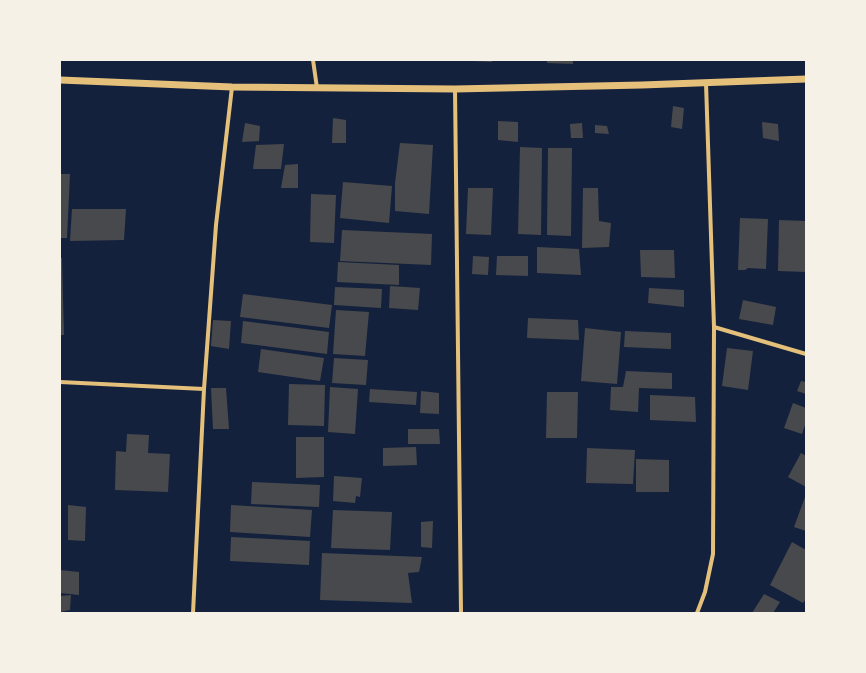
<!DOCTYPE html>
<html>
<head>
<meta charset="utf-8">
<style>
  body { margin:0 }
  #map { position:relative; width:866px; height:673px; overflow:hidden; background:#14213d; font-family:Poppins,sans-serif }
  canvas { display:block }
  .frame { position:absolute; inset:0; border:61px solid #f6f1e7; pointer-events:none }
</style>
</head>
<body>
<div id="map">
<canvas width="866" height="673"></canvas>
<div class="frame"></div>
</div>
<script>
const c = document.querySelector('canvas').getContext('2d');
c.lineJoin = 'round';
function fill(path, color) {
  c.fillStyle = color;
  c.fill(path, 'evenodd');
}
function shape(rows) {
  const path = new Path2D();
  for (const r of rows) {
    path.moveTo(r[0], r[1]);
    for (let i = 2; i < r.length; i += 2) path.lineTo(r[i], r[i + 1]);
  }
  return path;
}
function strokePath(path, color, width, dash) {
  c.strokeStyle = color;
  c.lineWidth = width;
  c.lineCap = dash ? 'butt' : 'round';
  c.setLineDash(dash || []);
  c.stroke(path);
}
fill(shape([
  [472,60,492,60,492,62,472,61],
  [547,60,573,60,573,64,547,63],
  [673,106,684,108,682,129,671,127],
  [333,118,346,120,346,143,332,143],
  [498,121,518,122,518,142,498,140],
  [762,122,778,124,779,141,763,138],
  [245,123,260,126,259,141,242,142],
  [582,123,583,138,571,138,570,124],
  [595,125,607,126,609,134,595,133],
  [400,143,433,145,429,214,395,211,395,183],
  [284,144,281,169,253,169,256,145],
  [520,147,542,148,541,235,518,234],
  [548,148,572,148,571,236,547,235],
  [298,164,298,188,281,188,285,165],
  [60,174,70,174,67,238,60,238],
  [343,182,392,186,389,223,340,218],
  [468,188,493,188,491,235,466,234],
  [583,188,598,188,599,221,611,223,609,247,582,248],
  [311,194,336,195,334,243,310,242],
  [72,209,126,209,124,240,70,241],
  [740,218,768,219,766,269,748,268,745,270,738,270],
  [779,220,806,221,806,272,778,271],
  [342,230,432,234,431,265,340,261],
  [537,247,579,249,581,275,537,273],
  [640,250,674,250,675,278,641,277],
  [473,256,489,257,488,275,472,274],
  [497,256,528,256,528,276,496,275],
  [60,258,62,258,64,335,60,335],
  [338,262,399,265,399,285,337,282],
  [390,286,420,288,418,310,389,308],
  [335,287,382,289,381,308,334,305],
  [649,288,684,290,684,307,648,303],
  [243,294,332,305,329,328,240,317],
  [743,300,776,307,773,325,739,319],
  [336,310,369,312,365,356,333,354],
  [528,318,578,320,579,340,527,338],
  [213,320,231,321,229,349,211,346],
  [243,321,329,332,327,354,241,343],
  [585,328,621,332,617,384,581,381],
  [625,331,671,333,671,349,624,347],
  [727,348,753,351,748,390,722,386],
  [261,349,324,358,320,381,258,372],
  [334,358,368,360,366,385,332,383],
  [626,371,672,373,672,389,639,388,638,412,610,410,611,387,623,387],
  [801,381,806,382,806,394,797,391],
  [289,384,325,385,324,426,288,425],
  [330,387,358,389,355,434,328,432],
  [211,388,226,388,229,429,213,429],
  [370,389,417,392,416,405,369,402],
  [421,391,439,393,439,414,420,413],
  [547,392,578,392,577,438,546,438],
  [650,395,695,397,696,422,650,420],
  [793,403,806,408,806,422,802,434,784,428],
  [408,429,439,429,440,444,408,444],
  [127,434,149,435,148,453,170,454,168,492,115,490,116,451,126,452],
  [296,437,324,437,324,477,296,478],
  [416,447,417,465,383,466,383,448],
  [587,448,635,450,633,484,586,483],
  [801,453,806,456,806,487,788,477],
  [636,459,669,460,669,492,636,492],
  [334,476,362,478,360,497,356,496,355,503,333,501],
  [252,482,320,485,319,507,251,504],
  [805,497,806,497,806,531,794,527],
  [68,505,86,507,85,541,68,540],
  [231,505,312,510,310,537,230,532],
  [333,510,392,512,390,550,331,548],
  [433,521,432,548,421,547,421,522],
  [231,537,310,541,309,565,230,561],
  [792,542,806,550,806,599,803,603,770,585],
  [322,553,422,557,419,572,408,573,412,603,320,600],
  [60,570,79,572,79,595,60,593],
  [764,594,780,602,773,613,752,613],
  [71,595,70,610,60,612,60,596]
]), '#48494c');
strokePath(shape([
  [313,60,317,88],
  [455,89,461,613],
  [714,327,806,354],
  [60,382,204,389],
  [193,613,204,389,216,225,232,87],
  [697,613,705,592,713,554,714,327,706,83]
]), '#e5c07b', 4);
strokePath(shape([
  [60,80,232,87,455,89,642,85,806,79]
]), '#e5c07b', 7);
</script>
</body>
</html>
